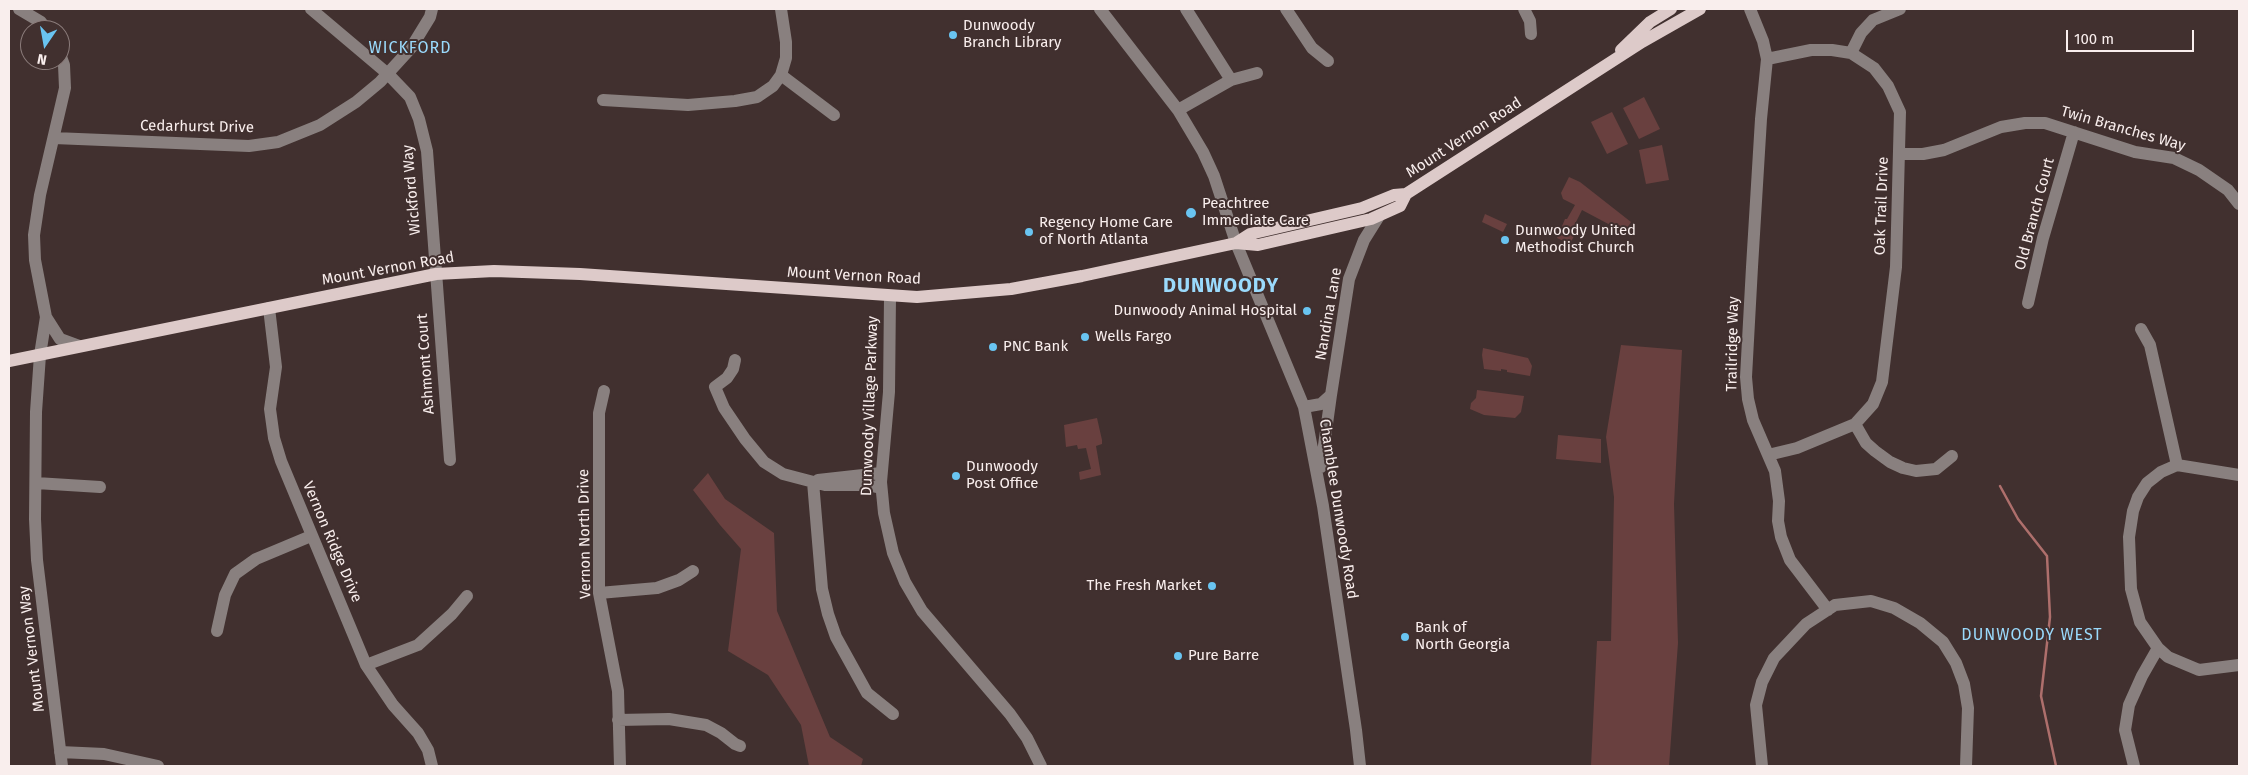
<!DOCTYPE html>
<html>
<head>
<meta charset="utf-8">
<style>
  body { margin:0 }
  #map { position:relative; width:2248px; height:775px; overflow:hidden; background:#41302f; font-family:"Fira Sans",sans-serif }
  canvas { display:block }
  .frame { position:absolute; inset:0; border:10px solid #f9eeed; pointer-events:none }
  .north { position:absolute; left:20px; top:20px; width:50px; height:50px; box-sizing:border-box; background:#41302f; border:1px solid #8b7c7b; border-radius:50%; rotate:192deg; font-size:14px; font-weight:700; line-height:20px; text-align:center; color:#f9eeed }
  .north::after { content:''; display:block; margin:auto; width:18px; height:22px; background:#69c4f1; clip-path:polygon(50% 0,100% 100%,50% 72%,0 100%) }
  .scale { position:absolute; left:2066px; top:30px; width:128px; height:22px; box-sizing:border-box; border:2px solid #f9eeed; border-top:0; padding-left:6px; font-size:15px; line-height:18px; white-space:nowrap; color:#f9eeed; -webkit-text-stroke:4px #41302f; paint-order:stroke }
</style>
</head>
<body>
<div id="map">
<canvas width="2248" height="775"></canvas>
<div class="frame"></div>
<div class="north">N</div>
<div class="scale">100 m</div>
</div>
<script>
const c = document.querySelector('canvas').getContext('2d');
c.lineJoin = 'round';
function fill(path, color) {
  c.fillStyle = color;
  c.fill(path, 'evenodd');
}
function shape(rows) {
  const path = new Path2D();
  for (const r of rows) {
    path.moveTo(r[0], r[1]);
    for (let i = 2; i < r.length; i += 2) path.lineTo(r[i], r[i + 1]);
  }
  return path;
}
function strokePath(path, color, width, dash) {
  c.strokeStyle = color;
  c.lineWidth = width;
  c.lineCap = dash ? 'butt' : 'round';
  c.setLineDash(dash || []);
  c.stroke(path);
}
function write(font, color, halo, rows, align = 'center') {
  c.font = font + ' "Fira Sans",sans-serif';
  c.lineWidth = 4;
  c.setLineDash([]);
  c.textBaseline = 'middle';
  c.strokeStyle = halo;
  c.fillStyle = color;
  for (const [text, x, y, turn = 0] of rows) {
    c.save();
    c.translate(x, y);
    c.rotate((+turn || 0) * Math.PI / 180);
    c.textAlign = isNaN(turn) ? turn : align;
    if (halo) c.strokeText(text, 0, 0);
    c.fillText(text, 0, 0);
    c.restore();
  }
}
fill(shape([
  [1644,97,1660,129,1639,139,1623,108],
  [1612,112,1628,144,1607,154,1591,122],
  [1662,145,1669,180,1646,184,1639,150],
  [1569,177,1580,182,1631,222,1626,230,1616,225,1614,227,1582,210,1574,226,1578,228,1570,244,1557,238,1565,219,1567,219,1575,205,1563,199,1561,193],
  [1485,214,1507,224,1503,232,1482,222],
  [1621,345,1682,350,1674,504,1678,643,1669,766,1591,766,1597,641,1611,641,1614,497,1606,437],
  [1483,348,1528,358,1532,366,1530,376,1507,372,1507,370,1501,369,1501,371,1484,369,1482,355],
  [1477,390,1524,396,1521,412,1515,418,1484,415,1470,409,1471,403,1476,398],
  [1097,418,1102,440,1102,444,1096,446,1101,475,1080,480,1079,472,1091,469,1086,448,1078,449,1077,445,1066,447,1064,425],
  [1558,435,1601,439,1601,463,1556,459],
  [708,473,725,499,774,533,777,611,830,737,863,759,861,766,809,766,801,725,768,675,728,651,741,549,720,525,693,490]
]), '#69403f');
strokePath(shape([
  [2000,486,2018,519,2047,556,2050,617,2041,696,2056,766]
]), '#ae6f6c', 2.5);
strokePath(shape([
  [19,9,41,22,47,30],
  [311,9,388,74,410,97,419,119,427,151,450,460],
  [1100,9,1178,110,1203,152,1214,176,1236,243,1304,407,1323,506,1356,730,1360,766],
  [1186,9,1231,80],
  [1286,9,1312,48,1328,61],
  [1524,9,1530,21,1531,34],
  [1750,9,1763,41,1767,59,1761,119,1752,267,1746,377,1748,399,1753,420,1775,471,1779,501,1778,521,1781,537,1790,560,1828,610],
  [1851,53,1861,33,1873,20,1900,9],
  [60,54,64,65,65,88,40,195,34,235,35,260,46,317,40,355,36,412,35,519,37,560,62,766],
  [1767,59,1811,50,1832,50,1851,53,1874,68,1888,86,1900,112,1896,267,1882,382,1873,404,1855,424,1797,448,1768,455],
  [781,75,834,115],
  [603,100,688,105,735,101,757,97,773,86,781,75,786,58,786,42,781,9],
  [1178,110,1231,80,1257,73],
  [54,138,249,146,278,142,320,125,356,102,380,82,411,48,430,17,432,9],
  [1900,154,1923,154,1944,150,2001,127,2025,123,2045,123,2135,152,2174,158,2199,170,2228,190,2239,204],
  [890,297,889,392,881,482,884,513,893,553,905,582,922,611,1010,714,1027,738,1041,766],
  [2028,303,2043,238,2074,132],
  [269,308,276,367,270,409,274,438,281,461,366,665,393,705,418,733,428,750,432,766],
  [46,317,60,339,79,346],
  [2141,329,2150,345,2177,465],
  [735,360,733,369,727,378,715,387,724,408,745,439,764,462,783,474,825,485,867,485,881,488],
  [604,391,599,413,599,593,618,691,620,766],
  [1304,407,1321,404,1331,395,1349,279,1364,240,1379,216],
  [1855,424,1866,443,1875,451,1890,462,1903,468,1916,471,1936,469,1952,456],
  [1321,467,1331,395],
  [2239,475,2177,465,2161,472,2147,483,2138,497,2133,511,2129,537,2131,589,2140,622,2158,648,2168,657,2199,670,2239,665],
  [818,480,881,473],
  [813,482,822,589,828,614,836,637,867,693,893,714],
  [36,483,100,487],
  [599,593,657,588,679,580,693,571],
  [217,631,225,595,235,574,256,559,311,536],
  [366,665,418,645,452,614,467,596],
  [618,720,669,719,706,725,721,733,735,744,740,746],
  [60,752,104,754,158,766],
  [1762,766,1756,705,1762,682,1774,658,1806,624,1835,605,1871,601,1894,608,1920,623,1943,642,1956,663,1964,684,1968,708,1966,766],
  [2134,766,2125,730,2129,705,2142,676,2158,648]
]), '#89807f', 12);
strokePath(shape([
  [1621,50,1650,22,1671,9],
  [1236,243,1258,245,1371,219,1400,206,1406,194],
  [9,361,436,274,494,271,580,274,917,297,1011,289,1082,276,1236,243,1250,234,1362,208,1394,195,1406,194,1642,42,1700,9]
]), '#ddcac9', 12);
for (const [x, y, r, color] of [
  [953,35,5,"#69c4f1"],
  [1191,213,6,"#69c4f1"],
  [1029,232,5,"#69c4f1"],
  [1505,240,5,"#69c4f1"],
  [1307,311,5,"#69c4f1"],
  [1085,337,5,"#69c4f1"],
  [993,347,5,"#69c4f1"],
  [956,476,5,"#69c4f1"],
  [1212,586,5,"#69c4f1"],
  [1405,637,5,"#69c4f1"],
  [1178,656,5,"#69c4f1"]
]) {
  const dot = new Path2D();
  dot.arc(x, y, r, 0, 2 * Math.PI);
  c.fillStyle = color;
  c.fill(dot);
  strokePath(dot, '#41302f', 2);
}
write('15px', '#f9eeed', '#41302f', [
  ["Dunwoody",963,26],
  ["Branch Library",963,43],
  ["Peachtree",1202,204],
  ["Immediate Care",1202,221],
  ["Regency Home Care",1039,223],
  ["of North Atlanta",1039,240],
  ["Dunwoody United",1515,231],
  ["Methodist Church",1515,248],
  ["Dunwoody Animal Hospital",1297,311,"right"],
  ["Wells Fargo",1095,337],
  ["PNC Bank",1003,347],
  ["Dunwoody",966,467],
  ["Post Office",966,484],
  ["The Fresh Market",1202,586,"right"],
  ["Bank of",1415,628],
  ["North Georgia",1415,645],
  ["Pure Barre",1188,656]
], 'left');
write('15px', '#f9eeed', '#41302f', [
  ["Cedarhurst Drive",197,127,1],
  ["Twin Branches Way",2123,129,16],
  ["Mount Vernon Road",1464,138,-33],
  ["Wickford Way",412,190,-95],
  ["Oak Trail Drive",1882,206,-88],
  ["Old Branch Court",2035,214,-75],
  ["Mount Vernon Road",388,269,-10],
  ["Mount Vernon Road",854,276,3],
  ["Nandina Lane",1329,314,-80],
  ["Trailridge Way",1733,344,-89],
  ["Ashmont Court",426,364,-94],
  ["Dunwoody Village Parkway",870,406,-88],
  ["Chamblee Dunwoody Road",1338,509,81],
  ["Vernon North Drive",585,534,-91],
  ["Vernon Ridge Drive",332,542,67],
  ["Mount Vernon Way",32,649,-97]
]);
c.letterSpacing = '1px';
write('16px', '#9adafc', '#41302f', [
  ["WICKFORD",410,49],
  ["DUNWOODY WEST",2032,636]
]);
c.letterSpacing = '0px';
c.letterSpacing = '1px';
write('bold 20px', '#9adafc', '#41302f', [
  ["DUNWOODY",1221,286]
]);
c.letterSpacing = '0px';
</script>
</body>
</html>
